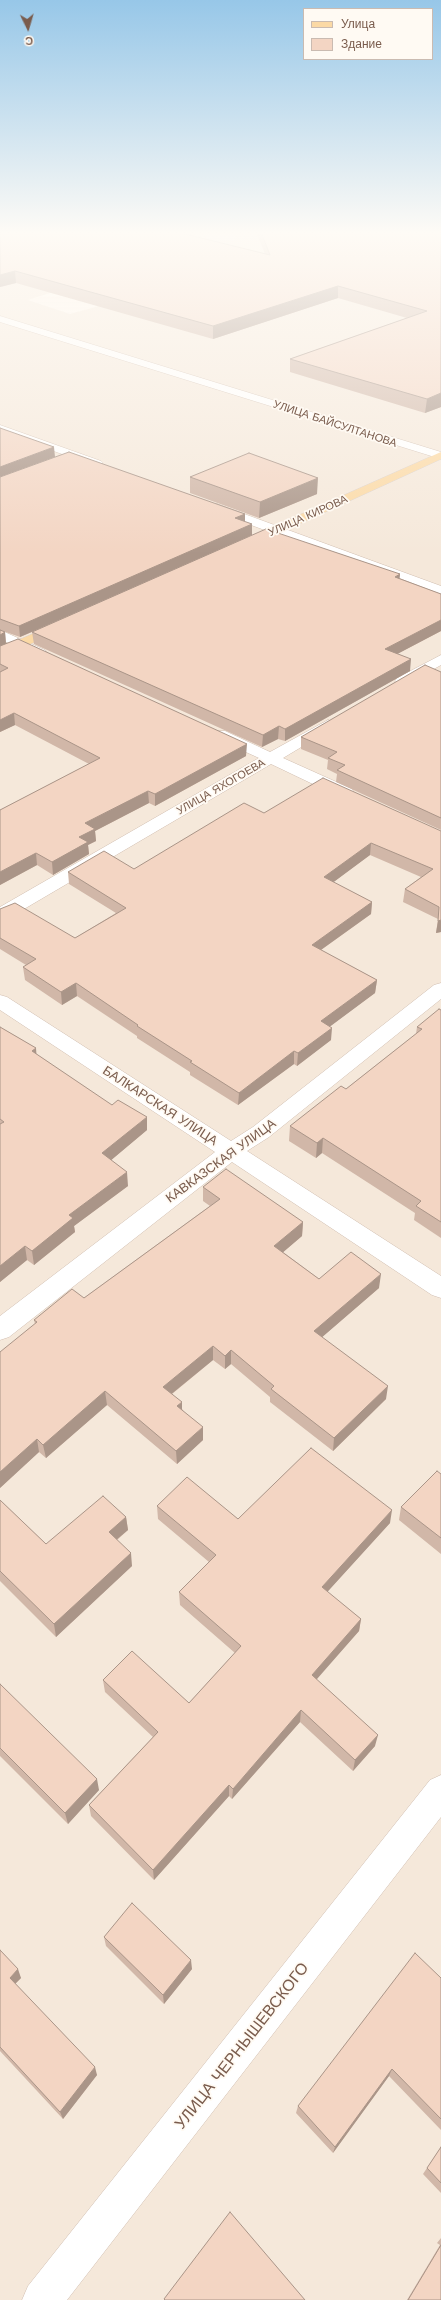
<!DOCTYPE html>
<html>
<head>
<meta charset="utf-8">
<style>
  body { margin:0 }
  #map { position:relative; width:441px; height:2300px; overflow:hidden; background:#fdf6ec; font-family:"Work Sans",sans-serif }
  canvas { display:block }
  .legend { position:absolute; left:303px; top:8px; width:130px; height:52px; box-sizing:border-box; background:#fffaf3; border:1px solid #cabbb1; margin:0; padding:5px 7px; list-style:none; font-size:12px; color:#7a5c4d }
  .legend li { display:flex; align-items:center; gap:8px; height:20px }
  .legend b { width:20px; border:1px solid #cabbb1 }
  .north { position:absolute; left:8px; top:8px; width:40px; height:40px; -webkit-text-stroke:3px #fffaf3; paint-order:stroke; rotate:175deg; font-size:11px; font-weight:700; line-height:16px; text-align:center; color:#7a5c4d }
  .north::after { content:''; display:block; margin:auto; width:14px; height:18px; background:#7a5c4d; clip-path:polygon(50% 0,100% 100%,50% 72%,0 100%) }
</style>
</head>
<body>
<div id="map">
<canvas width="441" height="2300"></canvas>
<ul class="legend">
<li><b style="height:5px;background:#fbd9a5"></b>Улица</li>
<li><b style="height:11px;background:#f3d5c3"></b>Здание</li>
</ul>
<div class="north">С</div>
</div>
<script>
const c = document.querySelector('canvas').getContext('2d');
c.lineJoin = 'round';
function fill(path, color) {
  c.fillStyle = color;
  c.fill(path, 'evenodd');
}
function shape(rows) {
  const path = new Path2D();
  for (const r of rows) {
    path.moveTo(r[0], r[1]);
    for (let i = 2; i < r.length; i += 2) path.lineTo(r[i], r[i + 1]);
  }
  return path;
}
function strokePath(path, color, width, dash) {
  c.strokeStyle = color;
  c.lineWidth = width;
  c.lineCap = dash ? 'butt' : 'round';
  c.setLineDash(dash || []);
  c.stroke(path);
}
function write(font, color, halo, rows, align = 'center') {
  c.font = font + ' "Work Sans",sans-serif';
  c.lineWidth = 3.5;
  c.setLineDash([]);
  c.textBaseline = 'middle';
  c.strokeStyle = halo;
  c.fillStyle = color;
  for (const [text, x, y, turn = 0] of rows) {
    c.save();
    c.translate(x, y);
    c.rotate((+turn || 0) * Math.PI / 180);
    c.textAlign = isNaN(turn) ? turn : align;
    if (halo) c.strokeText(text, 0, 0);
    c.fillText(text, 0, 0);
    c.restore();
  }
}
fill(shape([
  [0,232,336,232,255,256,441,262,441,2300,0,2300],
  [69,287,163,288,70,314,28,300]
]), '#f5e8da');
fill(shape([
  [203,232,237,232,233,241,208,239]
]), '#f3e8fa');
const minor = shape([
  [0,316,441,452,441,459,0,322,0,316],
  [0,425,101,461,103,463,97,466,93,465,0,432,0,425],
  [217,504,441,586,441,595,213,511,211,508,213,505,217,504],
  [0,630,45,650,47,653,40,657,35,656,0,639,0,630],
  [441,655,441,665,407,684,397,684,395,681,397,678,441,655],
  [328,720,333,722,336,725,333,728,283,758,352,789,354,793,352,797,340,797,271,764,7,919,0,921,0,907,259,758,213,737,211,734,213,731,225,731,270,752,328,720],
  [441,983,441,999,269,1137,247,1151,441,1276,441,1298,432,1295,232,1162,9,1337,0,1340,0,1316,215,1152,0,1010,0,995,7,997,231,1141,253,1127,434,985,441,983],
  [441,1775,441,1817,67,2300,22,2300,28,2286,430,1780,441,1775]
]);
const major = shape([
  [441,452,441,459,251,546,243,546,241,543,243,540,441,452],
  [60,622,65,623,67,626,65,629,0,657,0,648,60,622]
]);
strokePath(minor, '#d1beb0', 1);
strokePath(major, '#dad1cd', 1);
fill(minor, '#fff');
fill(major, '#fbd9a5');
fill(shape([
  [0,232,265,254,256,232,441,232,441,407,425,413,290,372,290,359,407,318,338,298,213,339,16,283,0,287],
  [0,477,245,514,245,522,252,524,252,535,400,574,399,578,441,594,441,631,397,654,410,671,285,741,278,739,262,747,34,644,32,632,20,637,0,630,5,632,6,644,246,756,155,806,149,803,95,831,96,841,88,845,89,854,53,875,37,865,0,885,0,810,89,764,15,725,0,732],
  [190,477,317,494,259,518,190,493],
  [441,672,441,830,336,782,337,774,327,769,328,760,301,749,301,737],
  [264,813,441,831,441,932,436,933,438,919,403,902,405,889,421,877,370,855,333,882,372,902,371,914,321,950,377,980,375,993,330,1026,331,1040,297,1066,294,1064,238,1105,190,1075,190,1072,137,1038,137,1036,77,996,62,1005,25,980,23,967,26,965,0,949,0,909,75,938,116,913,69,884,68,872,134,869],
  [441,1010,441,1238,414,1220,415,1213,322,1153,316,1158,289,1141,290,1126,346,1089,416,1034,417,1027],
  [0,1027,36,1048,36,1054,147,1130,111,1160,128,1186,74,1226,75,1232,34,1265,27,1260,0,1282],
  [203,1187,303,1222,302,1236,283,1252,319,1279,379,1288,322,1337,386,1399,333,1451,270,1402,270,1397,231,1364,225,1369,213,1360,172,1394,203,1440,177,1464,107,1405,46,1458,39,1452,0,1488,35,1324,34,1320,84,1298,210,1206,203,1201],
  [441,1474,441,1554,399,1520,401,1507],
  [0,1500,46,1544,126,1517,128,1530,117,1540,132,1566,56,1637,0,1581],
  [157,1506,238,1519,390,1523,327,1592,361,1619,359,1631,316,1679,375,1746,353,1771,300,1722,232,1799,229,1796,154,1880,91,1816,89,1805,153,1737,105,1692,103,1680,189,1703,235,1653,180,1605,179,1592,209,1562,158,1519],
  [0,1684,99,1790,68,1824,0,1756],
  [104,1937,192,1969,164,2004,106,1946],
  [0,1950,21,1978,15,1984,97,2075,63,2119,0,2051],
  [441,1978,441,2130,389,2076,333,2153,296,2113,298,2106],
  [441,2147,441,2193,423,2174],
  [441,2238,441,2300,407,2300,440,2245,437,2243]
]), '#d1b7a8');
fill(shape([
  [15,271,16,283,0,287,0,275],
  [338,286,338,298,213,339,213,326],
  [441,393,441,407,425,413,427,399],
  [54,447,55,457,0,477,0,467],
  [318,478,317,494,259,518,260,502],
  [245,514,245,524,235,518],
  [252,524,252,535,20,637,19,626],
  [400,574,399,585,395,577],
  [441,620,441,631,384,661,385,649],
  [5,632,6,644,0,647,0,635],
  [411,659,410,671,285,741,285,729],
  [14,713,15,725,0,732,0,720],
  [279,726,278,739,262,747,263,735],
  [247,744,246,756,155,806,155,794],
  [148,791,149,803,95,831,96,841,88,845,89,854,53,875,52,862,79,837,85,823],
  [371,843,370,855,323,890,324,877],
  [36,853,37,865,0,885,0,872],
  [372,902,371,914,311,957,312,945],
  [441,920,441,932,436,933,438,921],
  [377,980,375,993,320,1034,321,1021],
  [76,983,77,996,62,1005,61,992],
  [332,1028,331,1040,297,1066,298,1053],
  [36,1048,37,1062,32,1051],
  [294,1051,294,1064,238,1105,239,1093],
  [147,1117,147,1130,103,1167,102,1153],
  [323,1138,322,1153,316,1158,317,1143],
  [127,1172,128,1186,74,1226,75,1232,34,1265,32,1251,69,1215],
  [303,1222,302,1236,274,1260,274,1246],
  [25,1246,27,1260,0,1282,0,1266],
  [381,1274,379,1288,313,1345,314,1331],
  [213,1346,213,1360,164,1400,163,1387],
  [231,1350,231,1364,225,1369,225,1356],
  [388,1386,386,1399,333,1451,334,1438],
  [105,1391,107,1405,46,1458,43,1445],
  [182,1402,182,1415,177,1406],
  [203,1427,203,1440,177,1464,176,1451],
  [37,1439,39,1452,0,1488,0,1472],
  [392,1510,390,1523,320,1600,322,1587],
  [126,1517,128,1530,110,1545,109,1532],
  [131,1553,132,1566,56,1637,54,1624],
  [361,1619,359,1631,310,1687,312,1675],
  [301,1710,300,1722,232,1799,233,1789],
  [378,1735,375,1746,353,1771,355,1760],
  [97,1779,99,1790,68,1824,65,1813],
  [229,1785,229,1796,154,1880,153,1870],
  [191,1960,192,1969,164,2004,163,1995],
  [18,1969,21,1978,13,1986,10,1978],
  [95,2067,97,2075,63,2119,60,2112],
  [392,2069,389,2076,333,2153,335,2147]
]), '#aa9588');
const building = shape([
  [0,232,177,232,270,255,261,232,441,232,441,393,427,399,290,359,427,311,338,286,213,326,15,271,0,275,0,232],
  [0,428,54,447,0,467,0,428],
  [69,452,245,514,235,518,252,524,19,626,0,619,0,477,69,452],
  [249,453,318,478,260,502,190,477,249,453],
  [266,529,400,574,395,577,441,594,441,620,385,649,411,659,285,729,279,726,263,735,32,632,266,529],
  [0,630,5,632,0,635,0,630],
  [18,639,247,744,155,794,148,791,85,823,95,829,79,837,88,842,52,862,36,853,0,872,0,810,100,758,14,713,0,720,0,672,8,668,0,664,0,646,18,639],
  [425,665,441,672,441,818,337,770,345,765,328,758,337,752,301,737,425,665],
  [323,778,441,831,441,920,438,921,439,907,405,889,433,869,371,843,324,877,372,902,312,945,377,980,321,1021,332,1028,298,1053,294,1051,239,1093,190,1062,192,1061,137,1026,138,1025,76,983,61,992,23,967,36,959,0,938,0,909,15,903,75,938,126,908,68,872,104,851,134,869,244,803,264,813,323,778],
  [439,1009,441,1010,441,1222,416,1206,421,1201,323,1138,317,1143,290,1126,341,1086,346,1089,422,1029,417,1027,439,1009],
  [0,1027,36,1048,32,1051,112,1105,118,1100,147,1117,102,1153,127,1172,69,1215,73,1218,32,1251,25,1246,0,1266,0,1124,4,1122,0,1119,0,1027],
  [226,1169,303,1222,274,1246,319,1279,351,1252,381,1274,314,1331,388,1386,334,1438,271,1389,274,1386,231,1350,225,1356,213,1346,163,1387,182,1402,177,1406,203,1427,176,1451,105,1391,43,1445,37,1439,0,1472,0,1352,37,1322,34,1320,72,1289,84,1298,220,1199,203,1187,226,1169],
  [311,1448,392,1510,322,1587,361,1619,312,1675,378,1735,355,1760,301,1710,233,1789,229,1785,153,1870,89,1805,158,1732,103,1680,132,1651,189,1703,241,1646,179,1592,216,1555,157,1506,187,1477,238,1519,311,1448],
  [437,1471,441,1474,441,1538,401,1507,437,1471],
  [103,1496,126,1517,109,1532,131,1553,54,1624,0,1571,0,1500,46,1544,103,1496],
  [0,1684,97,1779,65,1813,0,1748,0,1684],
  [132,1903,191,1960,163,1995,104,1937,132,1903],
  [0,1950,18,1969,10,1978,95,2067,60,2112,0,2047,0,1950],
  [415,1953,441,1978,441,2119,392,2069,335,2147,298,2106,415,1953],
  [441,2147,441,2183,427,2168,441,2147],
  [230,2212,305,2300,165,2300,164,2299,230,2212],
  [441,2245,441,2300,408,2300,441,2245]
]);
fill(building, '#f3d5c3');
strokePath(building, '#aa9588', 1);
const sky = c.createLinearGradient(0, 0, 0, 554);
sky.addColorStop(0, '#97c7e8');
sky.addColorStop(0.42, '#fefbf6');
sky.addColorStop(1, '#fefbf600');
c.fillStyle = sky;
c.fillRect(0, 0, 441, 554);
write('11px', '#7a5c4d', '#fffaf3', [
  ["УЛИЦА БАЙСУЛТАНОВА",335,424,18],
  ["УЛИЦА КИРОВА",308,516,-24],
  ["УЛИЦА ЯХОГОЕВА",221,787,-30]
]);
write('13px', '#7a5c4d', '#fffaf3', [
  ["БАЛКАРСКАЯ УЛИЦА",160,1106,33],
  ["КАВКАЗСКАЯ УЛИЦА",221,1161,-36]
]);
write('16px', '#7a5c4d', '#fffaf3', [
  ["УЛИЦА ЧЕРНЫШЕВСКОГО",242,2046,-52]
]);
</script>
</body>
</html>
